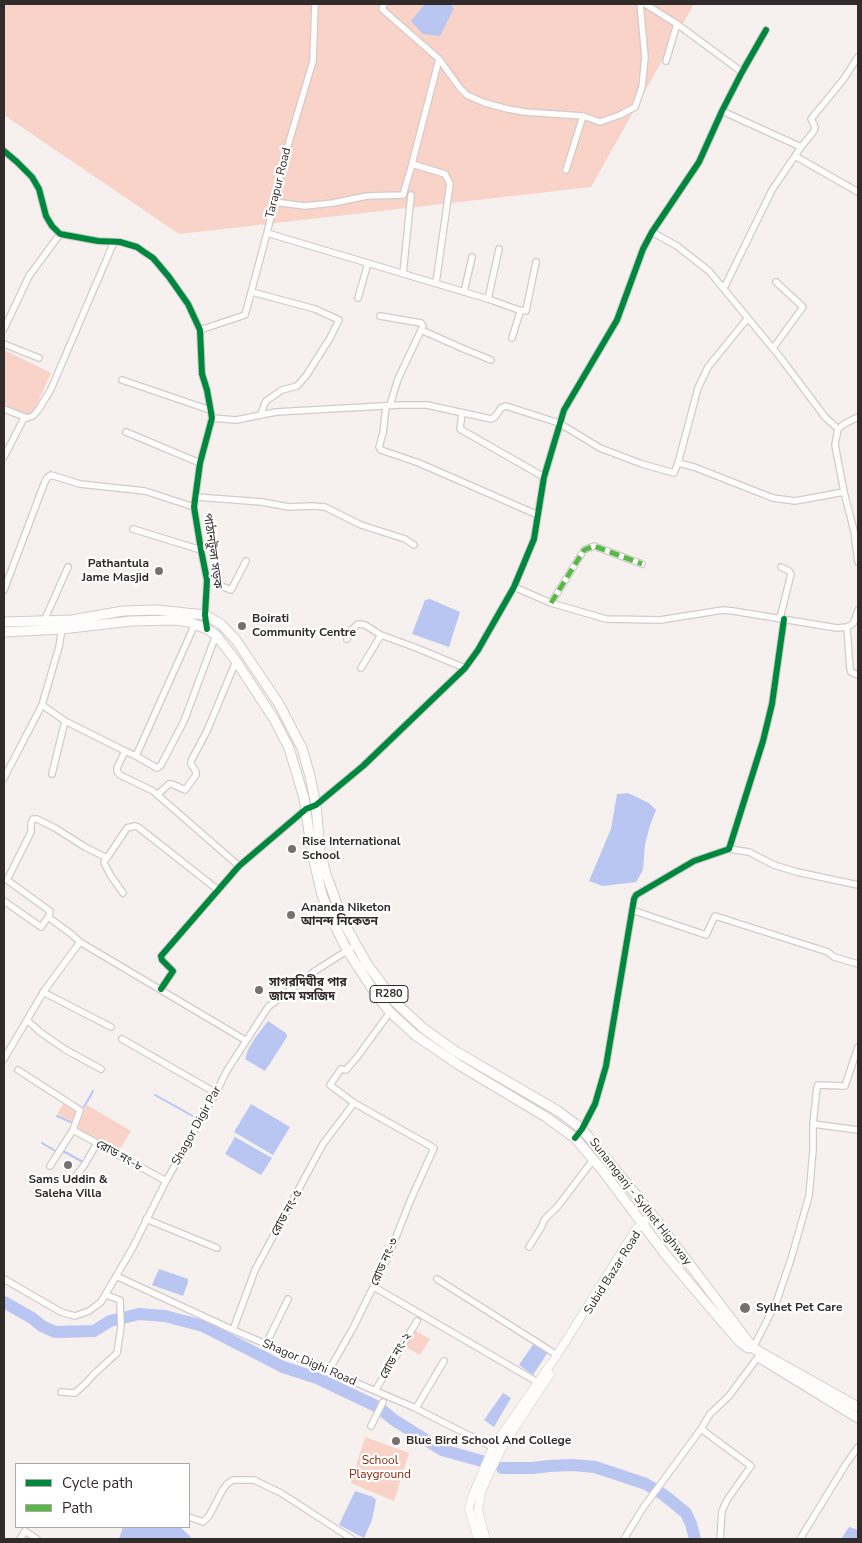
<!DOCTYPE html>
<html>
<head>
<meta charset="utf-8">
<style>
  body { margin:0 }
  #map { position:relative; width:862px; height:1543px; overflow:hidden; background:#f6f0ee; font-family:"Nunito Sans",sans-serif }
  canvas { display:block }
  .frame { position:absolute; inset:0; border:5px solid #312c2b; pointer-events:none }
  .legend { position:absolute; left:15px; top:1463px; width:175px; height:65px; box-sizing:border-box; background:#fff; border:1px solid #adabaa; margin:0; padding:6px 9px; list-style:none; font-size:15px; color:#312c2b }
  .legend li { display:flex; align-items:center; gap:10px; height:25px }
  .legend b { width:25px; border:1px solid #adabaa }
</style>
</head>
<body>
<div id="map">
<canvas width="862" height="1543"></canvas>
<div class="frame"></div>
<ul class="legend">
<li><b style="height:6px;background:#00873e"></b>Cycle path</li>
<li><b style="height:6px;background:#58b947"></b>Path</li>
</ul>
</div>
<script>
const c = document.querySelector('canvas').getContext('2d');
c.lineJoin = 'round';
function fill(path, color) {
  c.fillStyle = color;
  c.fill(path, 'evenodd');
}
function shape(rows) {
  const path = new Path2D();
  for (const r of rows) {
    path.moveTo(r[0], r[1]);
    for (let i = 2; i < r.length; i += 2) path.lineTo(r[i], r[i + 1]);
  }
  return path;
}
function strokePath(path, color, width, dash) {
  c.strokeStyle = color;
  c.lineWidth = width;
  c.lineCap = dash ? 'butt' : 'round';
  c.setLineDash(dash || []);
  c.stroke(path);
}
function write(font, color, halo, rows, align = 'center') {
  c.font = font + ' "Nunito Sans","Noto Sans Bengali",sans-serif';
  c.lineWidth = 4.5;
  c.setLineDash([]);
  c.textBaseline = 'middle';
  c.strokeStyle = halo;
  c.fillStyle = color;
  for (const [text, x, y, turn = 0] of rows) {
    c.save();
    c.translate(x, y);
    c.rotate((+turn || 0) * Math.PI / 180);
    c.textAlign = isNaN(turn) ? turn : align;
    if (halo) c.strokeText(text, 0, 0);
    c.fillText(text, 0, 0);
    c.restore();
  }
}
fill(shape([
  [4,4,694,4,591,187,179,234,4,115],
  [4,350,51,373,34,411,30,415,25,414,4,404],
  [64,1102,78,1110,72,1121,57,1114],
  [87,1105,131,1131,118,1152,80,1132,77,1122],
  [414,1330,430,1339,420,1355,404,1346],
  [365,1437,409,1453,394,1501,351,1483]
]), '#f9d2c8');
fill(shape([
  [425,4,450,4,454,8,440,36,423,34,411,21],
  [430,599,460,612,449,647,412,634,425,600],
  [628,793,649,803,656,810,650,825,645,845,643,870,636,882,603,886,589,881,611,829,617,794],
  [268,1021,286,1033,287,1037,265,1071,245,1059,248,1050,255,1038],
  [251,1104,290,1127,273,1155,234,1132],
  [235,1137,272,1158,261,1175,225,1154],
  [159,1269,188,1279,188,1282,183,1296,152,1285],
  [534,1343,548,1352,533,1375,519,1365],
  [503,1393,511,1398,494,1427,484,1420],
  [355,1491,373,1497,376,1500,372,1520,364,1538,339,1525],
  [123,1527,180,1527,190,1536,191,1539,119,1539],
  [849,1527,858,1530,858,1539,841,1539]
]), '#b8c6f1');
strokePath(shape([
  [155,1095,200,1120],
  [84,1107,93,1091],
  [57,1116,73,1123],
  [42,1143,57,1152],
  [63,1151,83,1162]
]), '#b8c6f1', 2);
strokePath(shape([
  [4,1302,32,1318,42,1326,55,1332,94,1331,110,1321,139,1314,165,1316,203,1326,283,1367,317,1378,378,1407,394,1420,442,1450,482,1461],
  [502,1468,532,1468,550,1466,573,1465,595,1467,646,1484,664,1495,686,1513,691,1524,695,1539]
]), '#b8c6f1', 12);
const street = shape([
  [645,4,677,24],
  [439,59,460,88,467,95,485,103,508,109,525,112,583,116],
  [666,61,677,24,742,72],
  [722,111,801,147],
  [4,151,17,162,32,177,39,189,46,216,52,226,60,234,98,241,120,242,137,247,144,252,153,258,169,277,188,304,200,330,202,374,207,390,212,418,200,463,194,507,201,550,207,580,205,615,207,629],
  [795,156,858,192],
  [412,164,445,174,450,184,436,283],
  [566,170,583,116,600,122,620,115,635,107,642,87,645,57,640,4],
  [274,202,305,206,333,203,367,196,403,195,412,164,439,59,382,9,384,4],
  [652,232,677,246,709,271,780,357,825,417,838,429],
  [267,233,488,299,519,310,520,312,512,338],
  [403,274,411,195],
  [724,288,772,190,801,147,814,131,815,127,811,119,843,80,858,57],
  [252,292,315,309,339,320,330,338,306,376,297,386,282,390,266,401,264,405,261,415],
  [464,292,472,257],
  [358,298,368,263],
  [488,299,499,249],
  [519,310,526,311,536,262],
  [380,316,421,323,423,326,398,379,390,405],
  [4,329,29,276,60,234],
  [200,330,245,315,267,233,286,152,313,61,315,4],
  [421,330,464,349,491,360],
  [4,344,39,358],
  [773,348,803,307,776,282],
  [122,380,210,410],
  [386,406,383,433,379,447,381,450,419,463,538,515],
  [4,409,27,418,33,416,39,409,51,389,114,242],
  [462,413,460,429,544,477],
  [858,417,844,424,838,429,835,445,844,492,854,531,858,562],
  [212,418,236,420,276,412,400,405,427,405,491,419,495,417,501,408,506,406,559,423,600,448,642,464,674,473,678,463,698,388,708,367,747,319],
  [126,432,200,463],
  [4,457,23,420],
  [678,463,694,467,773,498,795,501,844,492],
  [196,497,262,502,289,507,312,506,325,507,361,525,405,539,414,545],
  [133,529,201,550],
  [207,580,231,590,246,561],
  [514,587,551,603,606,619,660,620,723,610,733,611,837,628,847,627,851,625,854,622,858,610],
  [4,590,44,484,47,478,51,475,80,484,145,491,194,507],
  [551,603,584,550,594,546,642,564],
  [780,618,791,574,789,571,781,567],
  [44,621,68,567],
  [195,624,136,756,125,751,117,768,117,771,120,775,153,791,239,866],
  [847,627,850,669,851,672,858,675],
  [347,639,351,630,358,624,365,625,381,635],
  [361,668,381,635,414,647,465,668],
  [42,705,65,721,125,751],
  [136,756,157,768,161,765,184,721,216,635],
  [52,774,65,721],
  [4,778,42,705,59,647,62,629],
  [157,795,169,784,172,784,185,790,196,775,196,772,191,764,191,761,207,731,236,661],
  [729,849,749,852,774,865,797,872,858,885],
  [106,858,104,863,111,876,123,893],
  [4,901,41,927,48,917,70,933,80,942,245,1040],
  [632,910,706,935,715,916,828,952,834,957,858,964],
  [49,918,50,911,7,880,31,832,31,823,33,819,37,819,55,828,85,847,107,858,127,828,135,826,138,827,218,890],
  [161,989,173,971,162,960,161,956,239,866,306,809,316,805,363,766,465,668,478,650,514,587,534,539,544,477,564,410,617,320,643,249,652,232,699,162,722,111,742,72,766,30],
  [43,992,111,1027],
  [27,1020,40,1032,66,1050,101,1069],
  [122,1039,216,1093],
  [4,1059,44,991,80,942],
  [18,1070,80,1110,73,1130,166,1181],
  [813,1124,858,1130],
  [575,1138,582,1129,595,1104,606,1066,634,899,636,895,694,861,729,849,763,741,772,704,784,619],
  [50,1166,73,1130],
  [73,1180,85,1164,97,1143],
  [146,1219,217,1248],
  [529,1247,542,1226,544,1220,558,1206,593,1160],
  [116,1276,233,1330,413,1407,496,1449],
  [4,1279,61,1312,75,1316,89,1311,101,1302,132,1249,166,1181,216,1093,226,1072,268,1007,315,971,356,945],
  [437,1279,557,1355],
  [374,1287,539,1383],
  [233,1330,255,1270,323,1144,354,1103],
  [266,1344,288,1299],
  [753,1348,776,1303,791,1259,809,1196,813,1150,813,1124,817,1087,818,1085,845,1086,858,1047],
  [328,1372,353,1328,388,1257,411,1199,434,1148,354,1103,330,1085,341,1069,346,1070,358,1056,390,1012],
  [375,1391,417,1321],
  [61,1392,75,1393,86,1383,94,1374,117,1353,121,1327,120,1300,106,1295],
  [416,1408,444,1361],
  [371,1426,383,1402],
  [701,1429,751,1466,727,1500,722,1511,720,1539],
  [189,1517,203,1522,209,1516,222,1491,227,1484,233,1480,254,1480,281,1493,352,1539],
  [20,1539,25,1531,37,1539],
  [624,1539,643,1508,701,1429,710,1414,729,1396,758,1357],
  [800,1539,846,1464,858,1447]
]);
const secondary = shape([
  [596,1301,613,1272],
  [478,1539,469,1509,472,1497,493,1447,557,1355,636,1229,643,1224,651,1213],
  [486,1539,478,1510,481,1493,488,1476,504,1444,550,1374]
]);
const primary = shape([
  [4,622,72,620,123,611,157,610,205,615,221,624,236,640,279,704,302,748,310,776,316,805,320,852,326,874,344,923,367,964,396,1003,423,1028,455,1051,558,1111,582,1129,651,1213,753,1348,858,1407],
  [4,632,62,629,131,621,175,620,189,622,207,629,216,635,236,661,274,719,289,748,304,798,312,853,322,895,334,924,347,950,377,996,390,1012,415,1035,459,1065,546,1117,575,1138,603,1171,665,1254,713,1311,740,1342,748,1348],
  [760,1358,858,1418]
]);
strokePath(street, '#d1cccb', 8);
strokePath(secondary, '#d1cccb', 9);
strokePath(primary, '#d1cccb', 11);
strokePath(street, '#fefdfc', 5.5);
strokePath(secondary, '#fefdfc', 8);
strokePath(primary, '#fefdfc', 9);
strokePath(shape([
  [551,603,584,550,594,546,642,564]
]), '#58b947', 5, [10, 5]);
strokePath(shape([
  [4,151,17,162,32,177,39,189,46,216,52,226,60,234,98,241,120,242,137,247,144,252,153,258,169,277,188,304,200,330,202,374,207,390,212,418,200,463,194,507,201,550,207,580,205,615,207,629],
  [161,989,173,971,162,960,161,956,239,866,306,809,316,805,363,766,465,668,478,650,514,587,534,539,544,477,564,410,617,320,643,249,652,232,699,162,722,111,742,72,766,30],
  [575,1138,582,1129,595,1104,606,1066,634,899,636,895,694,861,729,849,763,741,772,704,784,619]
]), '#00873e', 6);
for (const [x, y, r, color] of [
  [159,571,5,"#76716f"],
  [242,626,5,"#76716f"],
  [292,849,5,"#76716f"],
  [291,915,5,"#76716f"],
  [259,990,5,"#76716f"],
  [68,1165,5,"#76716f"],
  [745,1308,6,"#76716f"],
  [396,1441,5,"#76716f"]
]) {
  const dot = new Path2D();
  dot.arc(x, y, r, 0, 2 * Math.PI);
  c.fillStyle = color;
  c.fill(dot);
  strokePath(dot, '#fff', 2);
}
for (const [x, y, w] of [
  [389,994,38]
]) {
  const box = new Path2D();
  box.roundRect(x - w / 2, y - 8.5, w, 17, 4);
  c.fillStyle = '#fff';
  c.fill(box);
  strokePath(box, '#312c2b', 1);
}
write('bold 11px', '#312c2b', null, [
  ["R280",389,994]
]);
write('12px', '#312c2b', '#fff', [
  ["Tarapur Road",279,183,-76],
  ["পাঠানটুলা সড়ক",212,551,82],
  ["Shagor Digir Par",197,1126,-61],
  ["রোড নং-৮",119,1156,29],
  ["Sunamganj - Sylhet Highway",640,1202,52],
  ["রোড নং-৫",287,1213,-61],
  ["রোড নং-৩",385,1262,-66],
  ["Subid Bazar Road",613,1273,-58],
  ["রোড নং-২",396,1356,-60],
  ["Shagor Dighi Road",309,1363,23]
]);
write('bold 12px', '#312c2b', '#fff', [
  ["Pathantula",149,564,"right"],
  ["Jame Masjid",149,578,"right"],
  ["Boirati",252,619],
  ["Community Centre",252,633],
  ["Rise International",302,842],
  ["School",302,856],
  ["Ananda Niketon",301,908],
  ["আনন্দ নিকেতন",301,922],
  ["সাগরদিঘীর পার",269,983],
  ["জামে মসজিদ",269,997],
  ["Sams Uddin &",68,1180,"center"],
  ["Saleha Villa",68,1194,"center"],
  ["Sylhet Pet Care",756,1308],
  ["Blue Bird School And College",406,1441]
], 'left');
write('12px', '#91270b', '#fff', [
  ["School",380,1461],
  ["Playground",380,1475]
]);
</script>
</body>
</html>
